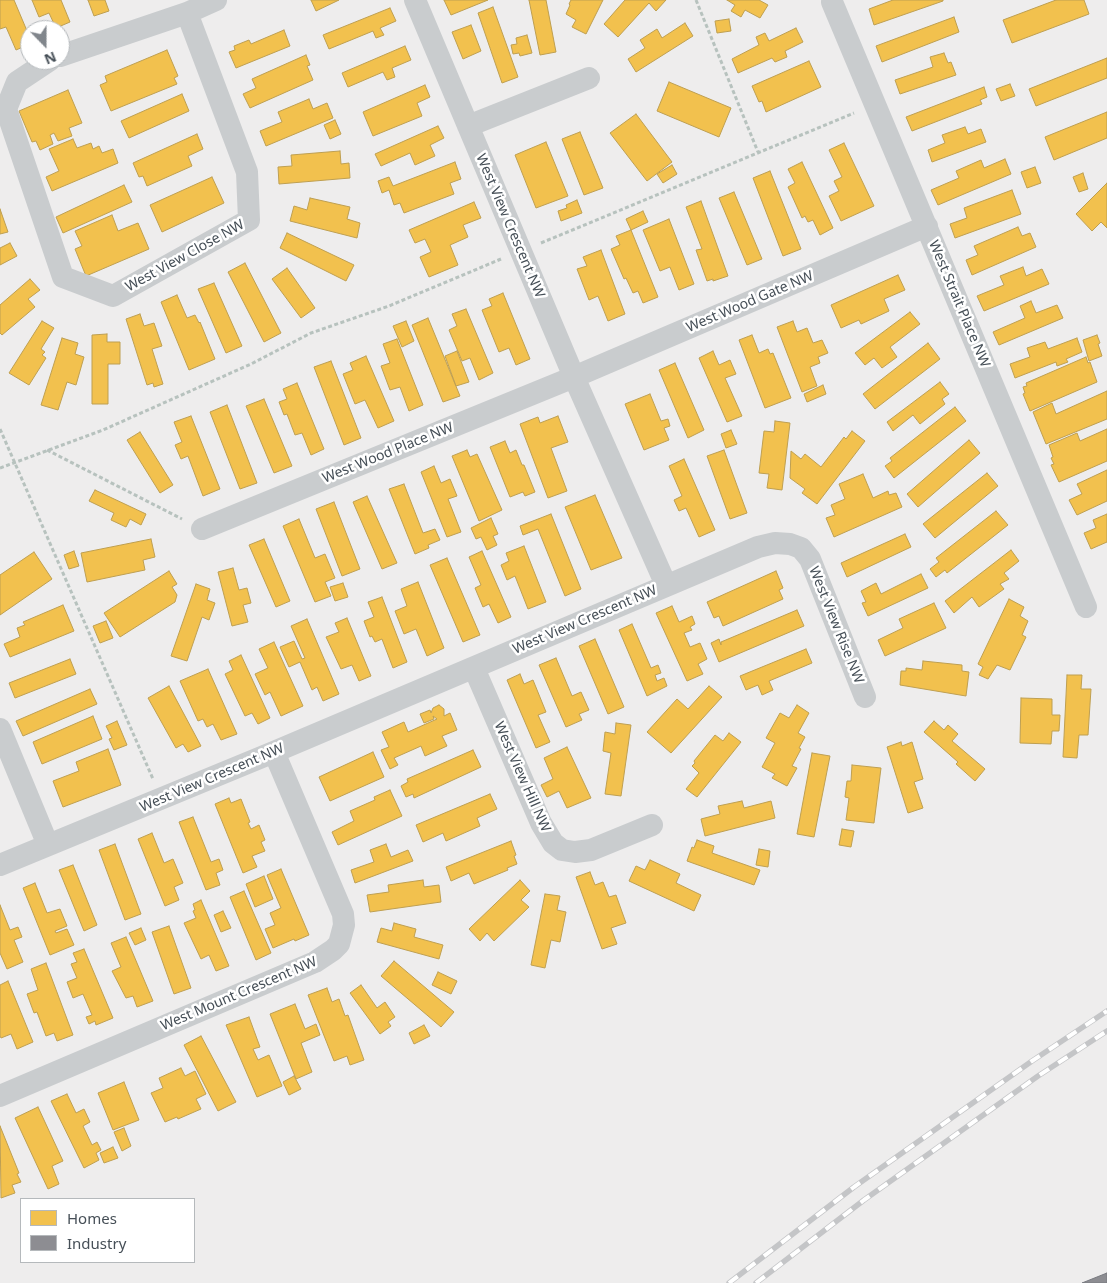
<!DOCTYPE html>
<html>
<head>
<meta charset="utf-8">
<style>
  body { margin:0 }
  #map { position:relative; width:1107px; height:1283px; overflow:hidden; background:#eeeded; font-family:"Noto Sans",sans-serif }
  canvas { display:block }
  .legend { position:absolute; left:20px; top:1198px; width:175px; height:65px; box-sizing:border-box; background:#fff; border:1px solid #b5b9bc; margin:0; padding:6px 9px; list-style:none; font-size:15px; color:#464f57 }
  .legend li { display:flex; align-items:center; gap:10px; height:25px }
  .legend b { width:25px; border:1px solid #b5b9bc }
  .north { position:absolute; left:20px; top:20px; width:50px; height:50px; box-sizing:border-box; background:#fff; border:1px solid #b5b9bc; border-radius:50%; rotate:158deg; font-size:14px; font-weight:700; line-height:20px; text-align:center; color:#464f57 }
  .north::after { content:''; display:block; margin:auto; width:18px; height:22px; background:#81868c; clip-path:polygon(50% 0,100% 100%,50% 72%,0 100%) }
</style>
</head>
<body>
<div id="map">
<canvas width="1107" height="1283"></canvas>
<ul class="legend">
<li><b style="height:14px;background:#f2c14e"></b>Homes</li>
<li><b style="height:14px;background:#8d8d92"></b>Industry</li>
</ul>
<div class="north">N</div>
</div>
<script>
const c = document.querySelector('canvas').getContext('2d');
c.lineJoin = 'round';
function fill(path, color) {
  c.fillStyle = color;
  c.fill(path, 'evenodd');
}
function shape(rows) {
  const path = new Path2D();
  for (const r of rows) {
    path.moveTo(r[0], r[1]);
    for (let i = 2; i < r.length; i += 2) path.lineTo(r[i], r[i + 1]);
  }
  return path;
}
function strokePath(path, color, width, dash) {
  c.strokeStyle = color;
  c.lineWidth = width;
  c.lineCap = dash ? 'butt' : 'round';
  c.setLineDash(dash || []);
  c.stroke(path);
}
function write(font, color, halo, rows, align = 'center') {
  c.font = font + ' "Noto Sans",sans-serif';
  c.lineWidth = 5;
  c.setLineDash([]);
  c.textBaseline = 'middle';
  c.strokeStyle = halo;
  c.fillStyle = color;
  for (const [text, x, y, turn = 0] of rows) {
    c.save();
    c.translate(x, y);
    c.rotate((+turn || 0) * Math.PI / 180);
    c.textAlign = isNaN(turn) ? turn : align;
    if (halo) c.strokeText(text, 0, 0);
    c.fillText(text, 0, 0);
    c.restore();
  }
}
const homes = shape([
  [0,0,14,0,30,38,30,44,16,50,6,27,0,29,0,0],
  [32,0,61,0,70,22,56,28,49,13,39,17,32,0],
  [88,0,105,0,109,11,94,16,88,0],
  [311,0,339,0,316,11,311,0],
  [444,0,488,0,451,15,444,0],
  [529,0,546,0,556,52,540,55,529,0],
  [571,0,603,0,586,34,572,27,576,20,566,14,570,5,569,4,571,0],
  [625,0,666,0,656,11,649,3,618,37,604,24,625,0],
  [727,0,759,0,768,5,760,18,745,10,741,17,731,11,735,5,727,0],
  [893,0,943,0,943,1,874,25,869,9,893,0],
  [1056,0,1084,0,1089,14,1012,43,1003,20,1056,0],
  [493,7,518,77,502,83,478,13,493,7],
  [390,8,396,21,380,28,384,35,376,38,373,31,329,49,323,35,390,8],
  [954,17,959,32,882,62,876,46,954,17],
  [729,19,731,31,717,33,715,21,729,19],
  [685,23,693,36,636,72,628,59,645,48,640,40,657,29,662,38,685,23],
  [471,25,481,51,463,59,452,32,471,25],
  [796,28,803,42,785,51,787,57,775,62,772,58,738,73,732,59,759,45,756,37,765,33,769,41,796,28],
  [284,30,290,46,236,68,229,52,235,50,234,46,249,40,251,44,284,30],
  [527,35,532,53,520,56,519,53,513,54,511,45,517,44,516,38,527,35],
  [405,46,411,60,392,68,395,77,387,80,383,72,348,87,342,73,405,46],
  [167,50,178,76,174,78,177,84,111,111,100,85,107,82,105,76,167,50],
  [944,53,948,63,951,62,956,75,900,94,895,80,933,67,930,57,944,53],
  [306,55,310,65,307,66,313,80,250,108,243,94,256,88,252,79,306,55],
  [1107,58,1107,78,1036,106,1029,89,1107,58],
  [809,61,821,87,766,112,762,101,759,102,752,86,809,61],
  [669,82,731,108,719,137,657,111,669,82],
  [1010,84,1015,96,1001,101,996,89,1010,84],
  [425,85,430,97,417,103,422,116,373,136,363,112,425,85],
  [984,87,987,97,980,100,982,104,912,131,906,117,984,87],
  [68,90,82,123,69,128,72,136,58,141,54,133,50,135,53,144,40,150,36,141,32,142,19,111,68,90],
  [182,94,189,111,129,138,121,121,182,94],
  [309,99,313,109,327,103,333,118,266,146,260,131,282,122,278,112,309,99],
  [1107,112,1107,138,1054,160,1045,137,1107,112],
  [636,114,672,162,647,181,610,133,636,114],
  [335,120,341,134,330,139,324,125,335,120],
  [438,126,444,138,430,145,435,156,415,165,410,153,381,166,375,154,438,126],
  [965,127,968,134,981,129,986,142,932,162,928,150,945,143,942,135,965,127],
  [580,132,603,188,584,195,562,139,580,132],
  [197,134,203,149,188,156,192,166,147,186,143,176,139,177,133,163,197,134],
  [73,139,77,148,91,143,93,149,99,146,102,153,113,149,118,163,52,191,46,177,59,171,49,149,73,139],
  [546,142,568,196,536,208,515,155,546,142],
  [844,143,874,206,841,221,829,196,839,191,834,181,842,177,829,150,844,143],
  [340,151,341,164,349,163,350,178,279,184,278,167,292,166,291,155,340,151],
  [1005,159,1011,174,938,205,931,190,959,178,956,171,981,160,984,168,1005,159],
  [455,162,461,179,450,183,454,194,404,213,400,203,394,205,389,190,382,193,378,181,389,177,393,186,455,162],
  [802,162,833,228,820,235,813,220,808,222,805,216,802,218,788,187,795,183,788,169,802,162],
  [672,165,677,174,663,183,657,174,672,165],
  [1035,167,1041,183,1027,188,1021,172,1035,167],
  [770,171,801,249,783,256,753,178,770,171],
  [1083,173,1088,189,1079,192,1073,177,1083,173],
  [212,177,224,203,162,232,150,205,212,177],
  [1107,183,1107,228,1101,222,1092,231,1076,214,1107,183],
  [124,185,132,202,63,233,56,217,124,185],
  [1012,190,1021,214,955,238,950,224,967,218,964,208,1012,190],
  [734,192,762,259,747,265,719,198,734,192],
  [310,198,350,207,347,219,360,223,357,238,290,221,294,206,307,210,310,198],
  [577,200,582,213,561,221,558,211,567,208,566,205,577,200],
  [701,201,728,276,713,281,713,279,707,281,696,250,702,249,686,207,701,201],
  [474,202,481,218,463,225,468,237,450,245,458,265,429,277,420,257,431,252,425,239,415,243,409,230,474,202],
  [0,209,8,232,0,234,0,209],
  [643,211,648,222,631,230,626,219,643,211],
  [112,215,118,231,138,223,149,249,86,276,75,249,82,246,75,231,112,215],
  [669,219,694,284,679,290,670,267,660,271,643,230,669,219],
  [1018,227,1022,236,1030,233,1036,247,972,275,966,260,978,255,974,246,1018,227],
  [631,230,658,297,643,303,638,291,633,293,626,278,624,279,611,249,620,245,616,236,631,230],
  [287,233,354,265,346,281,280,248,287,233],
  [10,243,17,256,0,265,0,248,10,243],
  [601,250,625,314,608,321,598,296,589,300,577,269,587,266,583,257,601,250],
  [245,263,281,333,264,342,228,272,245,263],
  [1023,267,1026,276,1042,269,1049,284,984,311,977,296,1004,285,1000,276,1023,267],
  [287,268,315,308,301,318,272,279,287,268],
  [898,275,905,290,884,299,889,311,861,324,859,320,841,328,831,305,898,275],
  [30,279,40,290,28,299,35,307,2,335,0,333,0,305,30,279],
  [214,283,242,346,226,353,198,289,214,283],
  [503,293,530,359,516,365,509,348,499,352,482,310,492,306,489,299,503,293],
  [177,295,187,318,195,315,199,323,200,322,215,359,189,370,161,302,177,295],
  [1031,301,1036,313,1057,305,1063,318,999,345,993,332,1025,318,1020,306,1031,301],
  [466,309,493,373,479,380,470,358,462,361,449,330,457,326,452,314,466,309],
  [910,312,920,324,890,347,897,357,882,368,874,358,865,365,855,353,910,312],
  [140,314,144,326,154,323,162,346,152,349,163,384,154,387,153,383,147,385,126,319,140,314],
  [428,318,460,396,443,402,412,325,428,318],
  [42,321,54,328,41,349,45,352,42,355,46,358,29,385,9,373,42,321],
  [406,321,414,341,402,347,393,326,406,321],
  [793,321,797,332,807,328,813,343,822,340,828,353,818,357,820,363,810,367,817,386,802,392,777,327,793,321],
  [107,334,107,342,120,342,120,364,108,364,108,404,92,404,92,335,107,334],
  [752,335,759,353,768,349,770,354,773,353,791,398,765,408,739,340,752,335],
  [1097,335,1100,343,1098,344,1102,356,1089,361,1083,340,1097,335],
  [62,338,78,343,75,354,84,357,76,385,67,382,58,410,41,405,62,338],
  [1077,338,1082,352,1066,359,1068,362,1057,366,1056,362,1015,378,1010,364,1030,357,1027,348,1045,342,1048,349,1077,338],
  [397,339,423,405,409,411,400,387,390,390,381,366,390,363,383,344,397,339],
  [928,343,940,359,875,409,863,394,928,343],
  [457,351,469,382,456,386,445,356,457,351],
  [713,351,719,365,730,360,736,374,725,378,742,416,727,422,699,358,713,351],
  [366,356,394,421,378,428,365,400,355,404,343,374,353,370,350,363,366,356],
  [1086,357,1088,363,1090,362,1097,382,1030,411,1023,394,1025,393,1023,387,1027,386,1026,383,1086,357],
  [331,361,361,438,344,445,314,367,331,361],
  [675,363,704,430,688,438,659,370,675,363],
  [940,382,949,394,942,399,945,404,920,424,913,415,893,431,887,422,940,382],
  [297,383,324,449,311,455,302,433,295,435,287,414,284,415,279,402,287,399,283,389,297,383],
  [823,385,826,394,807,402,804,394,823,385],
  [1107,391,1107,419,1046,444,1033,412,1052,403,1056,414,1107,391],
  [650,394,661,421,668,419,670,426,664,428,669,440,644,450,625,404,650,394],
  [264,399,292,466,274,473,246,406,264,399],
  [227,405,257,483,240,489,210,412,227,405],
  [955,407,966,421,894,478,885,466,892,461,890,458,955,407],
  [191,416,220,489,203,496,188,456,181,459,175,445,182,442,174,422,191,416],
  [558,416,568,442,551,448,567,491,548,498,520,424,538,417,540,423,558,416],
  [775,421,790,423,782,490,767,488,769,474,759,473,764,431,774,432,775,421],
  [1107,429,1107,461,1059,482,1051,465,1054,464,1051,458,1053,457,1049,445,1077,433,1080,441,1107,429],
  [731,430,737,444,726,448,721,434,731,430],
  [852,431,865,441,817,504,802,493,805,489,790,478,791,451,801,459,805,454,821,467,844,437,846,439,852,431],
  [140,432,173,485,160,493,127,440,140,432],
  [969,440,980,453,918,507,907,494,969,440],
  [505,441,510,453,516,450,522,465,524,465,535,492,525,496,523,492,510,497,490,447,505,441],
  [467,450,470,457,477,454,502,510,479,521,452,456,467,450],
  [724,450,747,513,730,519,707,456,724,450],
  [684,459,715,530,699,537,686,508,679,511,674,500,682,496,669,466,684,459],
  [434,466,441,483,450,479,457,496,448,499,461,532,447,537,421,472,434,466],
  [1107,470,1107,501,1077,515,1069,500,1082,494,1077,484,1107,470],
  [987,473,998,486,935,538,923,524,987,473],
  [863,474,873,498,888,491,889,495,896,493,902,507,834,537,826,518,835,515,831,505,845,499,839,484,863,474],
  [404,484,423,533,435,529,440,540,428,545,429,548,415,554,389,489,404,484],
  [95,490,146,514,141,525,130,519,126,527,111,520,114,513,89,501,95,490],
  [595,495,622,558,591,570,565,507,595,495],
  [367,496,397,563,382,569,353,502,367,496],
  [334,502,360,569,342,576,316,509,334,502],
  [996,511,1008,525,947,573,945,570,936,577,930,569,939,562,936,558,996,511],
  [551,514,581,589,565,596,538,529,523,535,520,526,551,514],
  [1107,514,1107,542,1091,549,1084,533,1096,528,1093,520,1107,514],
  [491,518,498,534,493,536,497,545,487,550,481,537,476,539,471,528,491,518],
  [299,519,315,558,325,554,335,578,325,582,331,596,315,602,283,526,299,519],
  [905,534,911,547,847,577,841,563,905,534],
  [151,539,155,557,143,560,145,570,87,582,81,553,151,539],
  [264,539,290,601,276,607,249,545,264,539],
  [524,546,546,602,528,609,515,576,507,580,501,565,509,561,506,553,524,546],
  [1011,550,1019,561,1004,573,1009,579,1000,584,1004,589,979,607,972,597,954,613,945,601,1011,550],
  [74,551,79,566,69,569,64,555,74,551],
  [482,551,511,617,498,623,489,604,483,607,475,588,481,585,469,557,482,551],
  [34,552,52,579,0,615,0,575,34,552],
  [447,558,480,635,463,642,430,565,447,558],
  [233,568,239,590,247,588,251,603,243,605,248,622,232,626,218,572,233,568],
  [169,571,177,584,172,587,177,595,175,602,120,637,104,613,169,571],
  [776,571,783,588,779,590,783,599,723,626,719,616,714,618,707,602,776,571],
  [921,574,928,588,868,616,862,603,866,602,861,591,876,583,881,594,921,574],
  [418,582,444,648,427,656,416,629,404,634,395,611,407,606,401,589,418,582],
  [343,583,348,597,335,601,330,587,343,583],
  [196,584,210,589,207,600,215,603,209,620,202,617,187,661,171,656,196,584],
  [382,597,407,662,393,668,382,639,375,642,372,636,370,637,364,621,374,617,368,602,382,597],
  [1009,599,1024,607,1020,616,1028,621,1022,635,1026,637,1010,670,997,665,988,679,979,675,983,667,978,664,1009,599],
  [934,603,946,628,885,656,878,640,903,628,899,619,934,603],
  [63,605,74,631,10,657,4,644,20,637,17,628,25,625,23,622,63,605],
  [672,606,679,622,692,616,695,624,690,627,692,630,684,633,690,647,700,643,707,659,698,664,703,674,687,681,656,613,672,606],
  [797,610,804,626,719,662,711,643,719,639,721,645,721,642,797,610],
  [347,618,371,676,359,681,352,665,341,669,326,637,339,632,335,623,347,618],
  [307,619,339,694,323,701,317,687,312,690,300,662,289,667,280,647,294,641,302,659,305,658,291,626,307,619],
  [106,621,113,638,100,643,93,626,106,621],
  [632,624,651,668,658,665,661,673,655,675,657,681,664,678,667,686,647,696,619,630,632,624],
  [595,639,624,707,608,714,579,646,595,639],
  [274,642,303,706,281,716,270,692,265,695,255,674,268,668,259,649,274,642],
  [806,649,812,663,769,681,773,690,762,695,758,685,746,690,740,676,806,649],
  [241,655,270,718,258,724,252,713,245,716,225,674,233,670,229,661,241,655],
  [556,658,572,696,581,692,589,710,579,714,582,720,566,727,539,665,556,658],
  [70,659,76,674,15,698,9,683,70,659],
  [923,661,962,665,962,671,969,672,966,696,900,685,901,671,906,671,906,668,922,670,923,661],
  [208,669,237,734,221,740,213,724,207,727,203,719,198,721,180,681,208,669],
  [520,674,524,684,533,680,546,712,538,715,550,742,536,748,507,680,520,674],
  [1067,675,1082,675,1081,689,1091,689,1088,735,1079,735,1077,758,1063,757,1067,675],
  [169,686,201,746,188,752,183,744,176,748,148,698,169,686],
  [709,686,722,697,671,753,647,732,677,699,688,709,709,686],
  [90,689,97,704,23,736,16,721,90,689],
  [1021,698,1052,699,1052,715,1060,715,1059,731,1052,731,1051,744,1020,743,1021,698],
  [439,705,444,709,444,716,450,713,457,730,442,736,447,746,425,756,421,746,394,758,398,765,390,769,381,750,389,747,382,732,404,722,408,732,437,719,433,716,434,719,424,723,420,714,430,710,431,713,433,708,439,705],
  [797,705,809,713,798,733,805,737,799,748,801,749,792,766,797,768,787,786,772,778,775,774,762,767,775,743,766,738,780,713,789,718,797,705],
  [93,716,102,739,42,764,33,742,93,716],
  [117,721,127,745,114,750,109,739,112,738,106,726,117,721],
  [934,721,944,730,948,725,958,734,952,741,985,769,975,781,956,764,958,762,924,732,934,721],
  [616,723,631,725,621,796,605,794,611,753,603,751,605,732,615,734,616,723],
  [729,733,741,742,697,797,686,789,699,773,692,766,695,763,694,761,715,735,723,741,729,733],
  [901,742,902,746,912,742,923,779,914,782,923,808,908,813,887,747,901,742],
  [567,747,591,798,567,808,559,791,547,797,541,785,553,779,544,758,567,747],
  [108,749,121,785,63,807,53,781,79,771,76,762,108,749],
  [473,750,481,767,414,798,413,794,406,797,401,786,408,782,407,779,473,750],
  [373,752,384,777,330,801,319,777,373,752],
  [812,753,830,756,814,837,797,834,812,753],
  [852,765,881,768,874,823,846,820,849,798,845,797,847,781,851,781,852,765],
  [390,790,402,816,338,845,332,832,354,821,350,811,375,800,374,797,390,790],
  [490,794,497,809,477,818,480,826,446,841,443,833,423,842,416,825,490,794],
  [229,798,231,803,241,799,250,822,248,823,251,829,259,825,265,840,261,842,265,851,252,856,257,867,243,873,215,804,229,798],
  [742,801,744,808,771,801,775,818,705,836,701,819,720,814,718,806,742,801],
  [193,817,211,862,219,859,223,870,216,873,220,885,206,890,179,822,193,817],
  [842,829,854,831,851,847,839,845,842,829],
  [152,833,164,863,173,859,183,883,174,887,179,900,165,906,138,839,152,833],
  [697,840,714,846,712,853,760,870,754,885,687,861,692,847,694,848,697,840],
  [511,841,516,855,514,856,517,864,507,868,508,870,474,884,469,873,451,881,446,867,511,841],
  [115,844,141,914,125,920,99,850,115,844],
  [386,844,391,857,408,850,413,861,355,883,351,870,374,862,370,850,386,844],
  [759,849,770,851,768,867,756,865,759,849],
  [650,860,680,874,676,883,701,895,694,911,629,881,636,866,645,870,650,860],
  [73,865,97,925,84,931,59,870,73,865],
  [281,869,309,935,295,941,294,939,273,948,265,929,275,925,270,913,281,908,267,875,281,869],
  [590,872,595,885,603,882,609,897,616,895,626,923,611,928,617,944,602,949,576,877,590,872],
  [264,876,273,899,255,907,246,884,264,876],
  [423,880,424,887,439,885,441,902,370,912,367,895,389,892,388,885,423,880],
  [520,880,530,891,521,900,529,907,494,941,487,933,480,941,469,929,520,880],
  [35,883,47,913,60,909,67,926,55,931,56,933,67,929,74,945,50,955,23,888,35,883],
  [244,891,271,953,256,960,230,897,244,891],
  [545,894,560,896,557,910,566,912,560,942,551,940,545,968,531,965,545,894],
  [201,900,229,966,216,971,209,955,201,959,184,923,196,918,193,911,195,910,193,904,201,900],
  [0,905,10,930,18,927,22,937,14,940,23,962,7,969,0,953,0,905],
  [223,911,231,928,221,932,214,915,223,911],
  [394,923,416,929,414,937,443,945,439,959,377,942,381,928,392,931,394,923],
  [169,926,191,988,174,994,152,932,169,926],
  [141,928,146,940,135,945,129,933,141,928],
  [126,937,153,1001,137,1007,133,996,126,998,112,971,121,967,111,943,126,937],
  [84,949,113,1018,96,1025,95,1021,89,1024,86,1017,92,1015,83,994,73,998,67,982,77,978,71,964,77,962,73,953,84,949],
  [394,961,454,1012,441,1027,381,976,394,961],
  [46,963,73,1035,57,1041,54,1033,46,1036,37,1012,34,1013,27,994,38,990,31,969,46,963],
  [438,972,457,981,451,994,432,985,438,972],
  [8,981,33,1042,17,1049,11,1034,1,1038,0,1036,0,985,8,981],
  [361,985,377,1008,385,1002,395,1017,388,1022,391,1026,380,1034,350,993,361,985],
  [327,988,332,1002,339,999,345,1016,348,1015,364,1060,350,1065,347,1056,334,1061,308,995,327,988],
  [295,1004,305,1029,316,1024,320,1035,301,1043,312,1072,296,1079,270,1014,295,1004],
  [249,1017,260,1047,253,1049,258,1060,269,1055,282,1086,257,1097,226,1025,249,1017],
  [424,1025,430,1036,414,1044,409,1033,424,1025],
  [201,1036,236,1102,218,1111,184,1045,201,1036],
  [181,1068,185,1076,195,1071,206,1094,196,1099,201,1109,178,1119,177,1117,165,1122,151,1093,163,1088,159,1078,181,1068],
  [294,1076,301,1089,289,1095,283,1082,294,1076],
  [124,1082,139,1120,113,1130,98,1093,124,1082],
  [67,1094,76,1113,84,1109,90,1122,83,1126,92,1145,97,1142,101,1150,96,1153,99,1160,84,1168,51,1101,67,1094],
  [38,1107,63,1161,52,1166,59,1184,48,1189,15,1118,38,1107],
  [0,1126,19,1173,17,1174,21,1182,12,1185,15,1193,1,1198,0,1126],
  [124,1128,131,1146,122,1151,114,1132,124,1128],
  [113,1147,118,1158,104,1163,100,1153,113,1147]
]);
fill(homes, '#f2c14e');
strokePath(homes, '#be9f51', 1);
const industry = shape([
  [1107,1273,1107,1283,1082,1283,1107,1273]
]);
fill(industry, '#8d8d92');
strokePath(industry, '#787a80', 1);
strokePath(shape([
  [696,0,758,152],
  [541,243,854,113],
  [0,429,153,779],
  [47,450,182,519],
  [0,468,103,430,251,364,311,333,389,306,501,259]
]), '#b7c2be', 3, [4, 2.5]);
strokePath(shape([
  [415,0,574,377,666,585],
  [832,2,1086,607],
  [60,56,187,13,216,0],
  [50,60,17,82,6,109,63,277,113,296,249,220,247,172,187,13],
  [468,126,589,78],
  [202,529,574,377,927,226],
  [474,668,541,823,553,843,562,850,575,852,591,850,652,825],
  [0,729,48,845],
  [0,865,274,752,758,547,775,543,790,544,801,548,810,559,865,697],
  [0,1096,315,962,333,950,339,944,344,925,343,914,274,752]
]), '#c9ccce', 22);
const rail = shape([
  [729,1283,854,1187,1032,1061,1107,1011],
  [756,1283,864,1200,1038,1076,1107,1031]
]);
strokePath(rail, '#c4c5c7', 5.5);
strokePath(rail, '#fff', 4, [11]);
write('14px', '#464f57', '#fff', [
  ["West View Crescent NW",510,226,67],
  ["West View Close NW",185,256,-29],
  ["West Wood Gate NW",750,302,-23],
  ["West Strait Place NW",959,304,67],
  ["West Wood Place NW",388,453,-22],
  ["West View Crescent NW",585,620,-23],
  ["West View Rise NW",836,625,68],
  ["West View Hill NW",522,777,66],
  ["West View Crescent NW",212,778,-23],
  ["West Mount Crescent NW",239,994,-23]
]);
</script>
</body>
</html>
